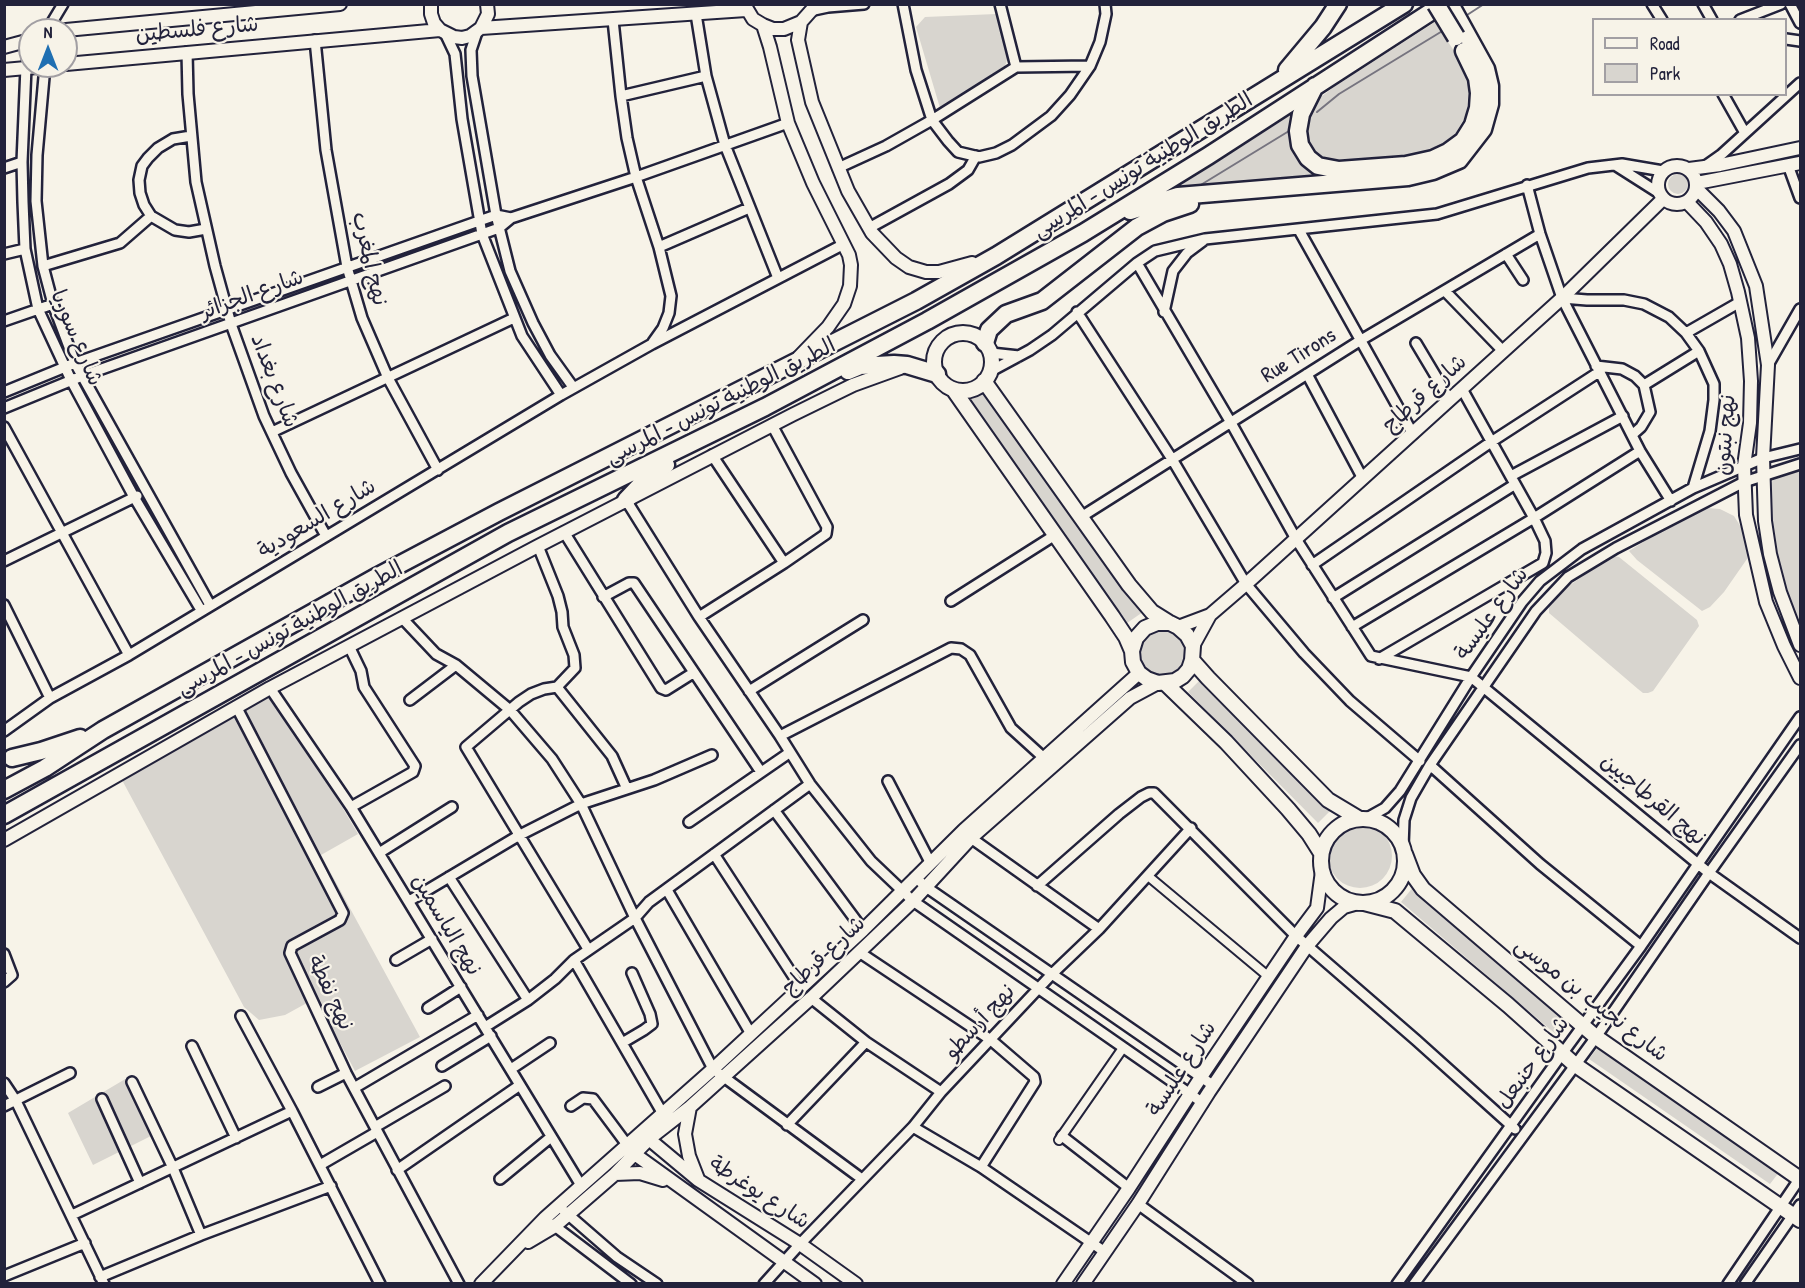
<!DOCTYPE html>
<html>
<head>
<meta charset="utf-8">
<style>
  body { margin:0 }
  #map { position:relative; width:1805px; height:1288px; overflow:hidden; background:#f7f3e8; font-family:"Patrick Hand",sans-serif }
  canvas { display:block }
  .frame { position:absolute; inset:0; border:6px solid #22223b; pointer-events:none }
  .legend { position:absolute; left:1592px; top:18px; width:195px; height:78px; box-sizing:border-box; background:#f7f3e8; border:2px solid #a29fa3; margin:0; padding:8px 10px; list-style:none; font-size:18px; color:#22223b }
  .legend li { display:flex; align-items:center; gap:12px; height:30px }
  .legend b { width:30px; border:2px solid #a29fa3 }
  .north { position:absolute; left:18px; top:18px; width:60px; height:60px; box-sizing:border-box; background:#f7f3e8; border:2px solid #a29fa3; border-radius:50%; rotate:0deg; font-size:16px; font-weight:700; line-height:24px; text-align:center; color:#22223b }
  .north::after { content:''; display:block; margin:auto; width:21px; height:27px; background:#1f6fb2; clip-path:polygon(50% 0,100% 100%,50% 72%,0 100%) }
</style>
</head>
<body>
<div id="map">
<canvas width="1805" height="1288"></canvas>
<div class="frame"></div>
<ul class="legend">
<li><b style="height:8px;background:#f7f3e8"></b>Road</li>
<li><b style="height:16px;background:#d8d5cf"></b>Park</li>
</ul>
<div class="north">N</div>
</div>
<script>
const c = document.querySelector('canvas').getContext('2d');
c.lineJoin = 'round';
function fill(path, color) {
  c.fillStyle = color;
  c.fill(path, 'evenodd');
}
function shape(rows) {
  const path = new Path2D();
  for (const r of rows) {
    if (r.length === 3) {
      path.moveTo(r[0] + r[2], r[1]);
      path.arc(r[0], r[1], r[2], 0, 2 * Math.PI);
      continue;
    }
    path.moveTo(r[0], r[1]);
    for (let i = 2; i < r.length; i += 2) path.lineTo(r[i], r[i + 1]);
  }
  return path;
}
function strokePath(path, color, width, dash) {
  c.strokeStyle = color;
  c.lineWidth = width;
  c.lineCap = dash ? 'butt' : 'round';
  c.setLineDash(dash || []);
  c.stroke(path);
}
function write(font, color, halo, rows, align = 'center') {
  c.font = font + ' "Patrick Hand","Playpen Sans Arabic",sans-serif';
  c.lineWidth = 4.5;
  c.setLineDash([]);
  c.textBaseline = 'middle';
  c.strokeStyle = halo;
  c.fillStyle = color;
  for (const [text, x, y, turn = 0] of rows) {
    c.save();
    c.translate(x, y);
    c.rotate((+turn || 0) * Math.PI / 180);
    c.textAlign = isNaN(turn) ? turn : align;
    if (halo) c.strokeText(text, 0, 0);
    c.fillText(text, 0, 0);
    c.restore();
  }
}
fill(shape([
  [996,14,1008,57,1005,66,940,108,916,27,925,17],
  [1435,22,1458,57,1466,74,1469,89,1466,115,1454,136,1439,147,1427,152,1400,157,1340,163,1323,160,1311,151,1303,130,1314,102,1334,87],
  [1294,104,1318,174,1324,176,1157,192],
  [1678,184,10],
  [983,384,1143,612,1127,623,967,394],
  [1800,469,1800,633,1774,552,1768,492,1770,484,1777,476,1784,472],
  [1707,508,1720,509,1734,516,1744,532,1749,551,1747,559,1724,592,1710,607,1702,611,1637,560,1629,551,1680,519],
  [1611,556,1619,557,1697,620,1699,626,1653,691,1648,693,1643,693,1638,689,1549,613,1549,605,1566,588],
  [1162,653,24],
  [1201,679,1332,809,1318,823,1188,692],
  [267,696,325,778,358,834,321,855,420,1037,355,1071,316,998,285,1015,259,1020,244,1007,122,780],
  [1360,856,32],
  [1414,886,1572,1022,1559,1037,1401,902],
  [1599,1046,1780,1171,1770,1184,1589,1059],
  [127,1078,153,1135,93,1165,68,1113]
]), '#d8d5cf');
strokePath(shape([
  [1464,17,1484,4],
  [1317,112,1339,94,1444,30],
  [1199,186,1289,131]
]), '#76747f', 2);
const pedestrian = shape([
  [1148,876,1269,977],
  [1059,1140,1123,1048]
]);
const minor = shape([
  [903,4,916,70,932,120,948,141,958,152,979,157,996,153,1012,145,1051,116,1070,95,1090,66,1100,42,1106,14,1105,4],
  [1000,4,1016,67],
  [1652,4,1662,20],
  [1703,4,1712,20],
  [1790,4,1800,23],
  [814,10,828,7,864,4],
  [696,14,706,76,725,145,778,278],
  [613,20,621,96,627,138,636,177,659,247,671,296,669,313,663,328,653,342],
  [1740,20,1781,4],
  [44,30,51,24,63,4],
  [477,32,471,50,472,76,496,215,510,271,533,323,550,355,573,387],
  [446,35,455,54,462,119,482,234,522,336,561,395],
  [1786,39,1800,41],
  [315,40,326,150,347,267,362,318,388,378,438,470],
  [30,51,26,67,22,162,23,202,25,249,38,309,71,380,134,497,201,610],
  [187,52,188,94,196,182,215,266,231,324,264,416,291,473,326,536],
  [45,66,37,155,36,201,43,266,53,304,75,363,210,605],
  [1723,94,1745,133],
  [621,96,706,76],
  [191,136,173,139,158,148,148,158,142,166,139,180,140,193,144,205,151,216,175,230,189,232,206,229],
  [1615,165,1659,193],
  [1788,165,1800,198],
  [1704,167,1721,155,1800,83],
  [4,168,22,162],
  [838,168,886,146,932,120,1016,67,1090,66],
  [1527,185,1540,234,1562,298,1640,451,1671,501],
  [869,228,949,184,968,170,976,156],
  [1299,230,1413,434],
  [659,247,749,208],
  [4,254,25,249],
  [1506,254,1523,280],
  [1137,263,1230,421,1296,539,1371,656,1471,677,1709,873,1800,938],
  [43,266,120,243,151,216],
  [1445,291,1503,351],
  [1562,298,1587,300,1624,300,1644,304,1669,317,1686,333,1699,351,1714,384,1714,400,1710,431,1693,488],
  [1077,312,1172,459,1246,584,1304,653,1350,701,1420,761],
  [1164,312,1173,271,1187,253,1203,241],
  [4,321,53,304],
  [1686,333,1740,302],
  [1416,343,1450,400],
  [991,353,1019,356],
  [1768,365,1800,309],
  [1596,366,1622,369,1635,376,1644,385,1650,412,1641,427,1632,435],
  [991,371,1030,350,1052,335,1137,263,1155,251,1205,239,1437,214,1588,168,1622,164,1663,171],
  [1307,374,1363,479],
  [1644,385,1699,351],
  [4,392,75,363,479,221,496,215,511,218],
  [4,408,82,376,499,228,511,218,636,177,788,123],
  [4,427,129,655],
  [272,432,514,318],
  [712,455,784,563],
  [1511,476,1623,416],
  [626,500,699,617,780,736,810,784,871,861,913,901,1203,1103],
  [1081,517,1361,340,1540,234],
  [564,532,661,688,666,690,693,673],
  [538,546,558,596,562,612,563,627,574,655,575,668,557,687,544,689,531,694,519,702,466,747,588,949],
  [4,561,137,496],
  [1312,565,1491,442,1599,372],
  [603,597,629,583,634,583,761,772],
  [1333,598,1514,485],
  [951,601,1055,535],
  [4,605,50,698],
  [699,617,784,563,826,534,827,527,772,425],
  [402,618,436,654,456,665,510,710,552,759,581,804,635,918,713,1069,862,1179],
  [1352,627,1534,518,1640,451],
  [349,646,361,671,364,687,415,766,413,772,351,807],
  [1379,659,1543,563,1546,553,1545,541,1534,518,1462,389],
  [557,687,612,756,627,789],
  [270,688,351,807,582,1187],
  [749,691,863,620],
  [410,700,456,665],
  [237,708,343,913,340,920,292,946,290,953,346,1073,459,1284],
  [4,731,50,698,129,655,561,395,652,344,844,244],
  [780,736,951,648,961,649,970,655,1011,728,1044,758],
  [1430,765,1540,864,1641,946],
  [888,781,930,862],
  [774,810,863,930],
  [1367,818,1385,808,1400,791,1471,677,1522,602,1540,581,1582,549,1693,488,1763,458,1800,449],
  [689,822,789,753],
  [971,838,1099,929],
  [1403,847,1404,820,1411,798,1430,765,1536,611,1568,577,1616,548,1744,482,1800,464],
  [379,853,452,807],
  [714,854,801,988],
  [449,877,528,1000],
  [915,877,926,887,1214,1086],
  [1037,886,1119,814,1141,797,1149,793,1154,793,1296,936,1416,1040,1515,1129],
  [667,890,751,1034],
  [409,901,518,836,581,804,654,780,712,755],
  [859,952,991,1040,1034,1077,1035,1082,981,1167],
  [4,954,12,975,4,982],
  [396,960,432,939],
  [574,960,663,1114],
  [811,998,866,1042,941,1092],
  [428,1008,461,987],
  [241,1016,292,1111,380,1284],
  [485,1027,528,1000,555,979,574,960,635,918,649,902,810,784],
  [622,1043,644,1030,652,1024,650,1014,632,973],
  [192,1046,236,1138],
  [442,1066,491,1036],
  [511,1069,550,1043],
  [132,1082,173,1168,201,1235],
  [4,1083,16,1101,104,1284],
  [318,1087,346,1073],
  [354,1088,478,1015],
  [102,1099,140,1183],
  [4,1106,70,1073],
  [571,1106,583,1098,593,1099,628,1146],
  [787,1125,866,1042],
  [375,1127,445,1086],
  [913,1127,981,1167,1105,1252],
  [1062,1136,1129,1188],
  [320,1165,377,1132],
  [397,1170,520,1085],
  [500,1179,551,1137],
  [1138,1204,1248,1284],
  [564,1211,617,1257,657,1284],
  [72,1215,292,1111],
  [552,1224,631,1284],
  [4,1276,85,1243],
  [100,1277,201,1235,331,1186],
  [764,1284,800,1244,913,1127,941,1092,1052,974,1099,929,1191,828],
  [1397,1284,1562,1054,1641,946,1800,717],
  [1414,1284,1596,1037,1709,873,1800,745],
  [1728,1284,1800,1178],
  [1745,1284,1800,1205]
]);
const tertiary = shape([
  [431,4,431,14,434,23,440,30,454,37,462,38,470,36,481,28,488,14,487,4],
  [744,4,753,19,763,25,773,29,784,29,801,22,817,4],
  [801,22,798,40,812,102,848,191,872,233,896,258,909,267,926,272,939,272,972,263],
  [763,25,770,47,788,123,813,183,849,255,851,265,850,286,844,304,828,327,799,357],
  [481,28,746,10],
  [66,30,340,4],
  [4,47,30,40],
  [66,64,440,30],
  [4,70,48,66],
  [1677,185,19],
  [1689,169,1720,165,1800,148],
  [1697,183,1800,163],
  [1697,189,1719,211,1734,231,1756,286,1768,365,1763,458,1765,521,1770,554,1780,592,1800,645],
  [1687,202,1706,222,1721,244,1730,264,1738,292,1748,338,1751,381,1750,423,1744,466,1746,515,1766,602,1784,646,1800,678],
  [1178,627,1210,615,1246,584,1562,298,1663,199],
  [1193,646,1210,615],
  [4,840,270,688,538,546,792,415,853,385,900,368],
  [690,1107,685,1134,689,1156,698,1179],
  [644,1135,698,1180,800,1244,856,1284],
  [629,1150,815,1284],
  [615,1174,640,1173,663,1180],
  [528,1242,555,1226,615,1174,649,1139,690,1107,811,998,913,901,971,838,1130,698,1158,683],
  [481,1284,545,1218,713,1069,863,930,964,830,1139,673],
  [1063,1284,1129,1188,1201,1077,1296,936,1317,908,1322,871],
  [1083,1284,1138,1204,1209,1092,1307,946,1331,918,1344,907,1358,903]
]);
const secondary = shape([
  [963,362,29],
  [984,381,1129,585,1152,612,1168,622],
  [953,389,1112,616,1126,637,1132,651],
  [1192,660,1189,669,1183,676,1175,681,1158,683,1147,679,1139,673,1133,662,1132,651,1136,638,1145,628,1157,623,1170,623,1178,627,1187,635,1193,646,1192,660,1208,678,1328,800,1358,818],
  [1165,683,1226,742,1288,809,1309,834,1321,853],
  [1363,861,42],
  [1405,854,1413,875,1423,889,1596,1037,1800,1179],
  [1364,903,1395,911,1508,1005,1574,1064,1800,1220]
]);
const trunk = shape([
  [1287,70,1323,27,1338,4],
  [1315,86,1301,114,1298,131,1300,145,1308,158,1318,166,1339,170,1406,165,1433,159,1448,152,1463,141,1473,125,1478,108,1479,93,1477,78,1464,51],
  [1130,211,1178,196,1408,177,1433,171,1459,160,1483,129,1490,104,1490,86,1486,69,1450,4],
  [985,343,989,330,1006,314,1042,301,1137,227,1163,213,1190,204],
  [848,371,860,366,894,364,907,365,937,374],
  [626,500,646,479,666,465],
  [12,758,41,751,80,738],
  [4,790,45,768,103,730,378,576,499,512,916,301,996,256,1404,4],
  [4,815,508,533,765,407,927,321,1083,233,1208,156,1443,4]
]);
strokePath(pedestrian, '#22223b', 12);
strokePath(minor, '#22223b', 14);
strokePath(tertiary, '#22223b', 16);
strokePath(secondary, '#22223b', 18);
strokePath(trunk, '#22223b', 21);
strokePath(pedestrian, '#f7f3e8', 8);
strokePath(minor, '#f7f3e8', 9);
strokePath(tertiary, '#f7f3e8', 12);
strokePath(secondary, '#f7f3e8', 14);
strokePath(trunk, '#f7f3e8', 16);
const trunkBridge = shape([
  [1436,4,1456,37]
]);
strokePath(trunkBridge, '#22223b', 21, []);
strokePath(trunkBridge, '#f7f3e8', 16);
write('22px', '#22223b', '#f7f3e8', [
  ["شارع فلسطين",197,30,-5],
  ["الطريق الوطنية تونس - المرسى",1143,166,-32],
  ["نهج المغرب",369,259,77],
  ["شارع الجزائر",252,295,-20],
  ["شارع سوريا",76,338,67],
  ["Rue Tirons",1299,356,-32],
  ["شارع بغداد",274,381,69],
  ["شارع قرطاج",1425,394,-42],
  ["الطريق الوطنية تونس - المرسى",721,402,-27],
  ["نهج نبتون",1726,435,-86],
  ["شارع السعودية",317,519,-31],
  ["شارع عليسة",1492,614,-54],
  ["الطريق الوطنية تونس - المرسى",290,629,-29],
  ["نهج القرطاجيين",1653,800,40],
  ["نهج الياسمين",446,925,59],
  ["شارع قرطاج",824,956,-43],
  ["نهج نفطة",330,993,65],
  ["شارع نجيب بن موسى",1591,1000,38],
  ["نهج أرسطو",980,1022,-47],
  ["شارع حنبعل",1533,1063,-54],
  ["شارع عليسة",1182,1069,-57],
  ["شارع يوغرطة",759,1193,33]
]);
</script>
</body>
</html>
